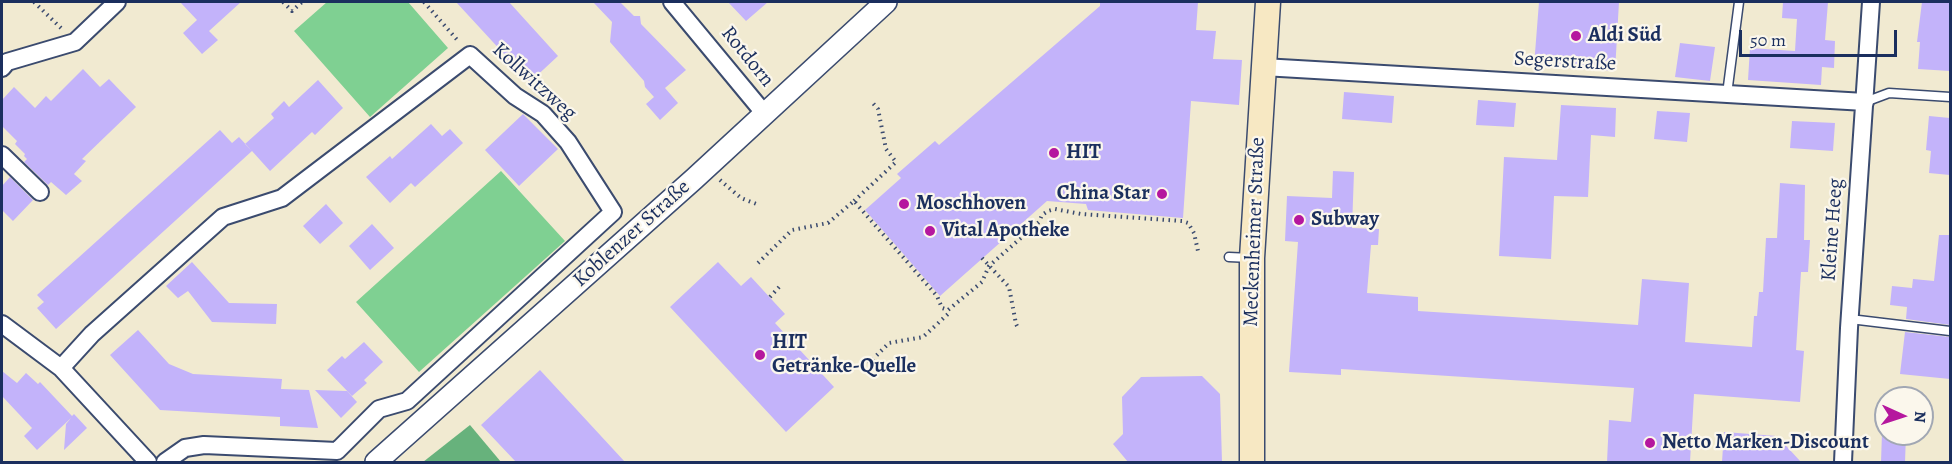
<!DOCTYPE html>
<html>
<head>
<meta charset="utf-8">
<style>
  body { margin:0 }
  #map { position:relative; width:1952px; height:464px; overflow:hidden; background:#f1ead1; font-family:Alegreya,serif }
  canvas { display:block }
  .frame { position:absolute; inset:0; border:3px solid #1b2f5e; pointer-events:none }
  .north { position:absolute; left:1874px; top:386px; width:60px; height:60px; box-sizing:border-box; background:#fbf7ec; border:2px solid #a1a7b3; border-radius:50%; rotate:93deg; font-size:16px; font-weight:700; line-height:24px; text-align:center; color:#1b2f5e }
  .north::after { content:''; display:block; margin:auto; width:21px; height:27px; background:#b5179e; clip-path:polygon(50% 0,100% 100%,50% 72%,0 100%) }
  .scale { position:absolute; left:1739px; top:30px; width:158px; height:27px; box-sizing:border-box; border:3px solid #1b2f5e; border-top:0; padding-left:8px; font-size:18px; line-height:21px; white-space:nowrap; color:#1b2f5e; -webkit-text-stroke:4px #fbf7ec; paint-order:stroke }
</style>
</head>
<body>
<div id="map">
<canvas width="1952" height="464"></canvas>
<div class="frame"></div>
<div class="north">N</div>
<div class="scale">50 m</div>
</div>
<script>
const c = document.querySelector('canvas').getContext('2d');
c.lineJoin = 'round';
function fill(path, color) {
  c.fillStyle = color;
  c.fill(path, 'evenodd');
}
function shape(rows) {
  const path = new Path2D();
  for (const r of rows) {
    path.moveTo(r[0], r[1]);
    for (let i = 2; i < r.length; i += 2) path.lineTo(r[i], r[i + 1]);
  }
  return path;
}
function strokePath(path, color, width, dash) {
  c.strokeStyle = color;
  c.lineWidth = width;
  c.lineCap = dash ? 'butt' : 'round';
  c.setLineDash(dash || []);
  c.stroke(path);
}
function write(font, color, halo, rows, align = 'center') {
  c.font = font + ' Alegreya,serif';
  c.lineWidth = 4.5;
  c.setLineDash([]);
  c.textBaseline = 'middle';
  c.strokeStyle = halo;
  c.fillStyle = color;
  for (const [text, x, y, turn = 0] of rows) {
    c.save();
    c.translate(x, y);
    c.rotate((+turn || 0) * Math.PI / 180);
    c.textAlign = isNaN(turn) ? turn : align;
    if (halo) c.strokeText(text, 0, 0);
    c.fillText(text, 0, 0);
    c.restore();
  }
}
fill(shape([
  [327,2,408,2,448,48,370,117,294,31],
  [501,171,565,241,419,372,356,302]
]), '#7fd092');
fill(shape([
  [470,425,501,462,423,462]
]), '#67b27c');
fill(shape([
  [180,2,241,2,209,31,218,40,202,54,183,33,197,20],
  [456,2,509,2,558,56,530,82,517,69,510,68,504,60,504,54],
  [593,2,620,2,634,16,640,16,641,24,686,70,665,88,678,103,660,120,646,104,654,97,645,87,644,81,610,42,612,22],
  [728,2,768,2,746,21],
  [1100,2,1198,2,1196,30,1216,31,1213,59,1242,60,1239,105,1191,101,1183,218,1088,210,1086,204,1047,201,940,296,865,210,901,178,897,174,935,141,939,145,1100,6],
  [1539,2,1619,2,1615,71,1534,66],
  [1783,2,1828,2,1825,40,1835,41,1834,68,1822,67,1821,85,1748,80,1750,48,1795,51,1797,19,1782,18],
  [1922,2,1950,2,1950,71,1918,69,1920,42,1917,42],
  [1680,43,1715,47,1710,81,1675,77],
  [83,69,100,87,109,79,136,107,82,159,86,161,74,174,82,181,66,195,51,182,48,185,24,162,27,159,24,156,25,154,15,144,17,141,2,126,2,100,14,87,35,108,46,96,51,101],
  [318,80,343,108,315,135,312,132,270,171,252,151,56,329,37,308,44,302,37,295,220,130,232,143,239,137,251,150,245,144,274,118,271,114,284,101,289,107],
  [1344,92,1394,96,1392,123,1342,119],
  [1478,100,1516,103,1514,127,1476,125],
  [1561,105,1616,108,1615,137,1591,135,1588,197,1554,196,1551,259,1499,256,1504,157,1557,160],
  [1657,111,1690,113,1687,142,1654,139],
  [523,114,558,149,519,186,485,150],
  [1929,116,1950,118,1950,175,1929,173,1931,151,1926,150],
  [1792,121,1835,123,1833,151,1790,148],
  [431,124,442,136,450,129,463,143,415,187,411,183,390,203,366,177,390,156,392,159],
  [1333,171,1354,172,1352,228,1379,229,1378,245,1371,245,1367,293,1418,297,1418,311,1638,325,1642,279,1689,283,1685,342,1752,347,1754,316,1757,316,1759,292,1763,292,1766,238,1777,238,1780,183,1805,185,1804,240,1810,240,1808,272,1801,272,1796,350,1804,351,1800,402,1694,394,1690,462,1607,462,1609,420,1631,422,1634,388,1341,369,1341,375,1289,372,1298,242,1285,241,1287,196,1332,198],
  [10,177,33,200,13,221,2,210,2,186],
  [326,204,343,223,320,244,303,226],
  [372,224,394,248,370,270,349,246],
  [1939,235,1950,235,1950,325,1906,319,1907,307,1890,305,1892,286,1912,288,1913,279,1934,281],
  [192,262,229,303,277,304,276,324,212,322,188,291,178,298,166,286],
  [718,262,741,286,751,277,785,314,775,323,834,387,786,432,670,307],
  [138,330,169,364,193,374,282,379,281,389,309,390,318,428,280,426,280,417,160,410,110,355],
  [1905,332,1950,337,1950,379,1900,374],
  [364,342,383,362,364,380,367,383,352,396,327,370,342,356,345,359],
  [540,370,625,462,516,462,481,425],
  [2,371,17,383,26,373,38,384,40,382,72,416,74,414,87,428,64,450,66,424,71,418,37,450,24,436,32,428,2,396],
  [1202,376,1220,394,1222,462,1128,462,1113,444,1123,434,1122,397,1141,377],
  [315,390,347,391,357,402,341,418],
  [1724,432,1777,436,1801,462,1722,462],
  [1882,433,1906,435,1905,462,1881,462]
]), '#c3b3fa');
const service = shape([
  [1727,94,1739,2],
  [1865,102,1889,93,1950,97],
  [1229,257,1251,258],
  [1850,319,1950,331]
]);
const minor = shape([
  [672,2,764,113],
  [1263,67,1865,102],
  [2,68,7,62,75,42,117,2],
  [2,155,40,192],
  [2,324,61,368,148,462],
  [61,368,92,334,223,217,282,198,470,55,515,96,543,114,568,142,613,212,407,401,379,409,337,451,204,445,185,448,165,462],
  [1843,462,1849,328,1871,2]
]);
const tertiary = shape([
  [376,462,694,179,886,2]
]);
const secondary = shape([
  [1252,462,1252,258,1268,2]
]);
strokePath(service, '#3b4b6f', 11);
strokePath(minor, '#3b4b6f', 20);
strokePath(tertiary, '#3b4b6f', 24);
strokePath(secondary, '#3b4b6f', 27);
strokePath(shape([
  [34,2,62,29],
  [283,2,292,11,302,2],
  [424,2,459,42],
  [720,180,741,198,759,205],
  [854,201,896,162,886,149,878,109,872,102],
  [982,258,1009,287,1016,324,1019,330],
  [758,263,792,230,828,223,854,201,937,296,942,308,948,310,982,282,989,266,1039,222,1042,215,1048,211,1055,209,1081,214,1182,221,1188,223,1194,233,1198,251],
  [770,297,780,286],
  [864,368,889,343,923,337,948,314,948,310]
]), '#3b4b6f', 4, [1.5, 4.5]);
strokePath(service, '#fff', 8);
strokePath(minor, '#fff', 16);
strokePath(tertiary, '#fff', 21);
strokePath(secondary, '#f7e8c3', 24);
for (const [x, y, r, color] of [
  [1576,36,6,"#b5179e"],
  [1054,153,6,"#b5179e"],
  [1162,194,6,"#b5179e"],
  [904,204,6,"#b5179e"],
  [1299,220,6,"#b5179e"],
  [930,231,6,"#b5179e"],
  [760,355,6,"#b5179e"],
  [1650,443,6,"#b5179e"]
]) {
  const dot = new Path2D();
  dot.arc(x, y, r, 0, 2 * Math.PI);
  c.fillStyle = color;
  c.fill(dot);
  strokePath(dot, '#fbf7ec', 2);
}
write('bold 21px', '#1b2f5e', '#fbf7ec', [
  ["Aldi Süd",1588,36],
  ["HIT",1066,153],
  ["China Star",1150,194,"right"],
  ["Moschhoven",916,204],
  ["Subway",1311,220],
  ["Vital Apotheke",942,231],
  ["HIT",772,343],
  ["Getränke-Quelle",772,367],
  ["Netto Marken-Discount",1662,443]
], 'left');
write('21px', '#1b2f5e', '#fbf7ec', [
  ["Rotdorn",747,57,51],
  ["Segerstraße",1565,62,3],
  ["Kollwitzweg",534,82,42],
  ["Kleine Heeg",1833,230,-86],
  ["Meckenheimer Straße",1255,232,-88],
  ["Koblenzer Straße",632,234,-42]
]);
</script>
</body>
</html>
